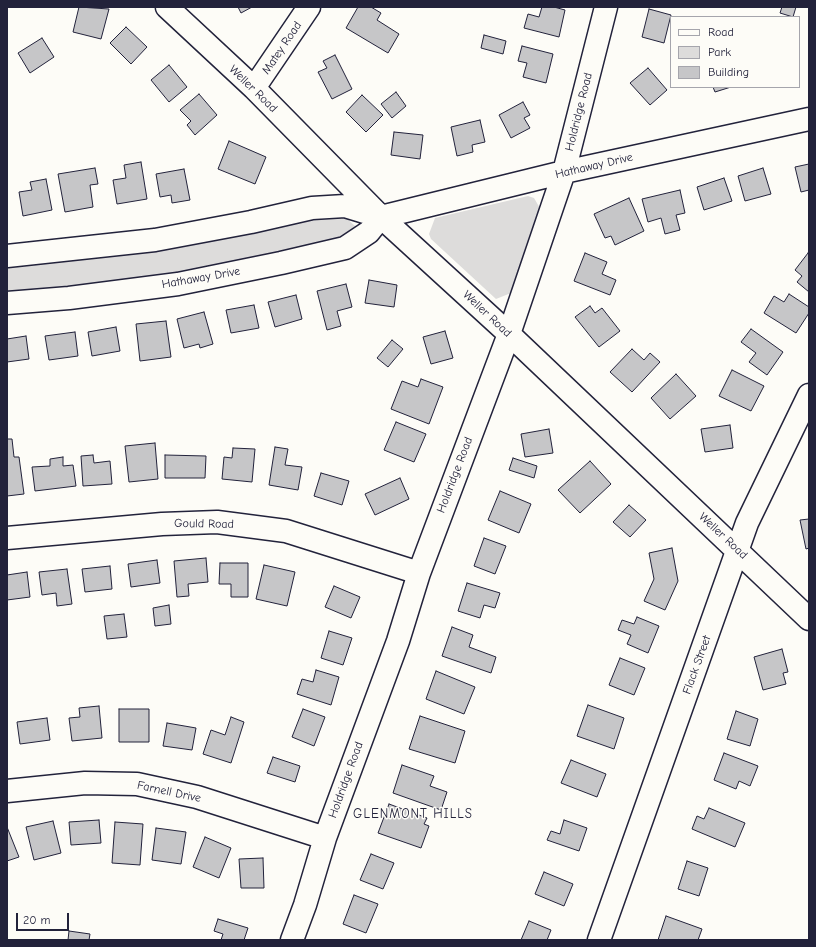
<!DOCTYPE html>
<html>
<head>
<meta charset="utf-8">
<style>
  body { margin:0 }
  #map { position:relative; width:816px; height:947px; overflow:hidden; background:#fdfcf7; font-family:"Comic Neue",sans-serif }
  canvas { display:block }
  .frame { position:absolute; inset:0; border:8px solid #22223b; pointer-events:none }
  .legend { position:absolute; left:670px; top:16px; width:130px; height:72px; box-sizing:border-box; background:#fdfcf7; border:1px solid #a5a5ac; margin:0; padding:5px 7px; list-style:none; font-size:12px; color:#22223b }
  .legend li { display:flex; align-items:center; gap:8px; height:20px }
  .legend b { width:20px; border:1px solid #a5a5ac }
  .scale { position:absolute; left:16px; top:913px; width:53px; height:18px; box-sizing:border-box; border:2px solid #22223b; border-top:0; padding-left:5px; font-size:12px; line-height:14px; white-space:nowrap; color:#22223b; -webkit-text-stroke:3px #fdfcf7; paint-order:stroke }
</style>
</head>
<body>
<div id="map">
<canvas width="816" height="947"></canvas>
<div class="frame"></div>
<ul class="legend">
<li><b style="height:5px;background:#fdfcf7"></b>Road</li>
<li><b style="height:11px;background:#dddcdb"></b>Park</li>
<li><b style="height:11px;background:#c6c6c8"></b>Building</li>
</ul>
<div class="scale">20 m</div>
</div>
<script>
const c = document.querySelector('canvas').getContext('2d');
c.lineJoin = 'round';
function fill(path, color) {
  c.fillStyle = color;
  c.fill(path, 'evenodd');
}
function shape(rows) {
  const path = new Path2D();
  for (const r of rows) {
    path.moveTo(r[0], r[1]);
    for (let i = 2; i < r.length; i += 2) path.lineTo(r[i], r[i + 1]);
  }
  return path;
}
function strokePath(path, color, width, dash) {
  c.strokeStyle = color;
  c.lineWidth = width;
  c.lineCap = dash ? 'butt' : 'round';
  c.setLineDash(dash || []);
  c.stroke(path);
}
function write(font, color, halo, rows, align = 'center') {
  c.font = font + ' "Comic Neue",sans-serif';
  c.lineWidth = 3;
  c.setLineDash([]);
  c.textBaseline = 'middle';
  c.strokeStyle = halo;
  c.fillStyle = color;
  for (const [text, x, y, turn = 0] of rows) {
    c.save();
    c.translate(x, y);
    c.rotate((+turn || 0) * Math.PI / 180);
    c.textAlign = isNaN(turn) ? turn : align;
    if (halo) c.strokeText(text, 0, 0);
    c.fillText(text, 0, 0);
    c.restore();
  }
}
fill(shape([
  [528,196,534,198,541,210,511,293,496,299,431,239,429,234,435,218],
  [342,214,355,226,354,233,339,240,232,263,119,283,7,294,7,265,130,252]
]), '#dddcdb');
const building = shape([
  [79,7,109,9,101,39,73,32,79,7],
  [238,7,252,7,241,13,238,7],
  [358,7,371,7,381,13,377,20,399,34,388,53,346,28,358,7],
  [542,7,554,7,565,10,559,37,524,28,528,14,539,17,542,7],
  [782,7,796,7,793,17,780,13,782,7],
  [649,9,671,15,664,43,642,37,649,9],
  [126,27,147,47,131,64,110,43,126,27],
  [484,35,506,41,503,54,481,48,484,35],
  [42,38,54,57,30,73,18,53,42,38],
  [522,46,553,54,546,83,523,77,527,63,518,61,522,46],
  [335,55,352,89,332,99,318,72,327,68,323,61,335,55],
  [169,65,187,87,169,102,151,80,169,65],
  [648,68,667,90,650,105,630,83,648,68],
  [713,87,731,87,715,92,713,87],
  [396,92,406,106,392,118,381,104,396,92],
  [199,94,217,115,195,135,187,125,191,121,180,110,199,94],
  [362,95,383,115,366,132,346,112,362,95],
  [523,102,530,115,524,118,530,128,511,138,499,115,523,102],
  [480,120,485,142,472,145,473,152,457,156,451,127,480,120],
  [394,132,423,135,420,159,391,155,394,132],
  [229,141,266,157,255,184,218,169,229,141],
  [141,162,147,199,117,204,113,180,126,178,124,165,141,162],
  [809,164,809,190,801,192,795,167,809,164],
  [95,168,98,184,90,185,93,207,65,212,58,174,95,168],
  [763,168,771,194,745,201,738,176,763,168],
  [184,169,190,200,172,203,171,195,160,197,156,174,184,169],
  [724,178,732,201,704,210,697,187,724,178],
  [46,179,52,210,23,216,19,192,32,190,30,182,46,179],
  [680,190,685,213,676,215,680,230,665,234,661,218,648,222,642,199,680,190],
  [629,198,644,231,615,245,611,236,605,238,594,214,629,198],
  [585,253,607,262,602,274,616,280,610,295,574,281,585,253],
  [808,253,809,254,809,292,797,282,802,276,795,270,808,253],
  [369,280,397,285,394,307,365,303,369,280],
  [346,284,352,307,337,311,341,326,327,330,317,291,346,284],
  [789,294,809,307,809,313,796,333,764,313,774,296,784,302,789,294],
  [296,295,302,319,275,327,268,302,296,295],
  [254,305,259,328,231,333,226,310,254,305],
  [590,306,595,313,602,308,620,331,599,347,575,317,590,306],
  [204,312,213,344,200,348,199,344,184,348,177,319,204,312],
  [166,321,171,357,140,361,136,324,166,321],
  [116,327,120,351,92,356,88,332,116,327],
  [751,329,783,352,767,375,749,362,756,353,741,342,751,329],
  [445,331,453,358,431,364,423,337,445,331],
  [75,332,78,356,49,360,45,336,75,332],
  [26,336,29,359,7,362,7,339,26,336],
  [392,340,403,349,388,367,377,358,392,340],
  [632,349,644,360,650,353,660,362,632,392,610,372,632,349],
  [732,370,764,386,751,411,719,396,732,370],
  [676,374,696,396,670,419,651,398,676,374],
  [421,379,443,387,429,424,391,409,402,381,418,387,421,379],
  [396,422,426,434,414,462,384,450,396,422],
  [730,425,733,448,705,452,701,429,730,425],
  [549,429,553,453,525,457,521,434,549,429],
  [7,439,12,439,14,457,19,457,24,494,7,496,7,439],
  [155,443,158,479,129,482,125,446,155,443],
  [275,447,288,449,285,465,302,467,298,490,269,485,275,447],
  [233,448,255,449,252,482,222,479,224,457,232,458,233,448],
  [93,455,94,463,110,461,112,484,83,486,81,456,93,455],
  [165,455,206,456,205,478,165,478,165,455],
  [63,457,63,466,73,465,76,486,35,491,32,467,50,466,50,459,63,457],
  [513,458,537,466,534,478,509,470,513,458],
  [590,461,611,484,580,513,558,490,590,461],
  [321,473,349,481,342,505,314,496,321,473],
  [400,478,409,499,375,515,365,494,400,478],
  [500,491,531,504,519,533,488,520,500,491],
  [629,505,646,520,630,537,613,522,629,505],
  [809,519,809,548,806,549,800,520,809,519],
  [484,538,506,546,495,574,474,566,484,538],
  [672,548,678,581,665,610,644,601,654,579,649,553,672,548],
  [206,558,208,582,188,584,189,596,177,597,174,561,206,558],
  [157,560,160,583,131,587,128,564,157,560],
  [220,563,248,563,248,597,231,597,231,584,219,584,220,563],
  [264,565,295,572,287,606,256,599,264,565],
  [110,566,112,589,85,592,82,569,110,566],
  [67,569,72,604,57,606,56,593,42,595,39,572,67,569],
  [27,572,30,597,7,600,7,575,27,572],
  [467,583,500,593,495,608,484,605,480,618,458,611,467,583],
  [334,586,360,597,351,618,325,607,334,586],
  [169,605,171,624,155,626,153,608,169,605],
  [124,614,127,637,107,639,104,616,124,614],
  [637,617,659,626,648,653,627,644,631,635,618,630,622,620,634,624,637,617],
  [452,627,473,635,469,647,496,657,491,673,442,656,452,627],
  [329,631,352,638,343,665,321,658,329,631],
  [782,649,788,672,783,673,786,684,763,690,754,657,782,649],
  [620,658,645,668,634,695,609,685,620,658],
  [316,670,339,677,331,705,297,694,302,679,313,682,316,670],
  [436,671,475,687,464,714,426,699,436,671],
  [588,705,624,718,614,749,577,736,588,705],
  [99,706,102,738,72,741,69,718,80,717,79,708,99,706],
  [119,709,149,709,149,742,119,742,119,709],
  [303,709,325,717,314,746,292,737,303,709],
  [736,711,758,719,750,746,727,739,736,711],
  [420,716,465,731,455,763,409,749,420,716],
  [231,717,244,722,231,763,203,754,211,730,225,735,231,717],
  [47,718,50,740,20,744,17,722,47,718],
  [167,723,196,728,192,750,163,746,167,723],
  [724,753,758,766,750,786,739,781,736,789,714,780,724,753],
  [273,757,300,766,295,782,267,773,273,757],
  [571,760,606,774,597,797,561,783,571,760],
  [402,765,434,776,430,786,447,792,441,810,393,793,402,765],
  [389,804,427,818,424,824,429,826,421,848,378,833,389,804],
  [709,808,745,823,735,847,692,829,697,816,704,819,709,808],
  [99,820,101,843,71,845,69,822,99,820],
  [564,820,587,828,579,851,547,840,551,831,560,834,564,820],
  [53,821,61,853,34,860,26,827,53,821],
  [115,822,143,824,140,865,112,863,115,822],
  [7,827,19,857,7,861,7,827],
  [156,828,186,832,181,864,152,860,156,828],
  [205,837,231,848,219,878,193,867,205,837],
  [371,854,394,863,383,889,360,880,371,854],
  [263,858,264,888,241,888,239,859,263,858],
  [687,861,708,868,699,896,678,889,687,861],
  [544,872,573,884,564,906,535,894,544,872],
  [354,895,378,904,366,933,343,924,354,895],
  [666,916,702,929,698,940,658,940,666,916],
  [218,919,248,928,244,940,221,940,223,934,214,931,218,919],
  [529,921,551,930,547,940,521,940,529,921],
  [69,931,90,934,89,940,68,940,69,931]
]);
fill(building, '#c6c6c8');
strokePath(building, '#22223b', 1);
const minor = shape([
  [167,7,254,88,381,217,509,334,809,619],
  [254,88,309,7],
  [7,256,155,240,251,222,312,208,345,206,381,217,564,172,809,119],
  [7,303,69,298,178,284,281,263,345,248,369,232,381,217],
  [7,538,162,524,217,522,286,531,419,573],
  [7,791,85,783,137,784,197,797,325,838],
  [292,940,305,905,325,838,398,641,419,573,509,334,564,172,606,7],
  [599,940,747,523,809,395]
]);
strokePath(minor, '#22223b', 25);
strokePath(minor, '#fdfcf7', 22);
write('12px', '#22223b', '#fdfcf7', [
  ["Matey Road",282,48,-56],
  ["Weller Road",253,89,44],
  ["Holdridge Road",579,112,-76],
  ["Hathaway Drive",594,166,-13],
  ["Hathaway Drive",201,278,-10],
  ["Weller Road",487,314,43],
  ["Holdridge Road",455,475,-69],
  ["Gould Road",204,524,1],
  ["Weller Road",723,536,43],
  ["Flack Street",697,665,-70],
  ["Holdridge Road",346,780,-70],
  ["Farnell Drive",169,792,12]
]);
c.letterSpacing = '1px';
write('13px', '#22223b', '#fdfcf7', [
  ["GLENMONT HILLS",413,814]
]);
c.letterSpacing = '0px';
</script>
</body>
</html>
